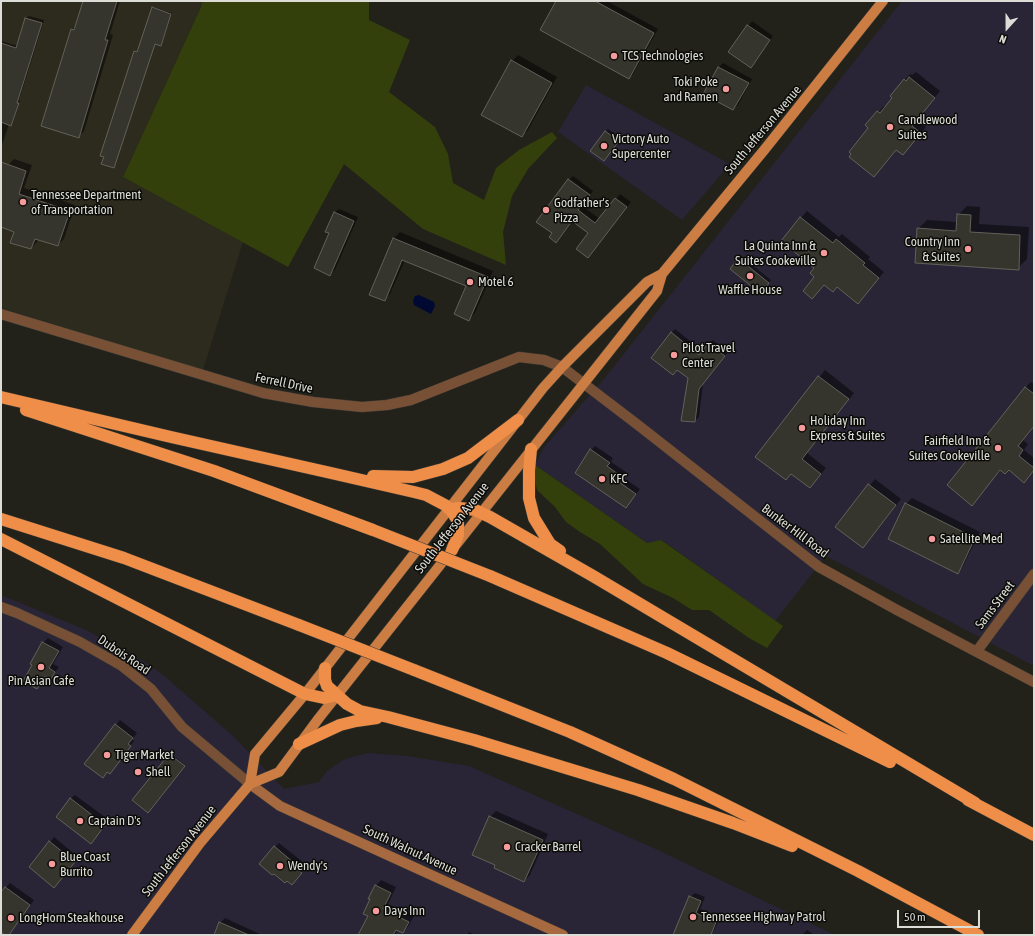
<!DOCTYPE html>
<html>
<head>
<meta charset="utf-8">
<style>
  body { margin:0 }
  #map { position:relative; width:1035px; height:936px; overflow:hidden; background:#22211a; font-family:"Asap Condensed",sans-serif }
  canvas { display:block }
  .frame { position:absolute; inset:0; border:2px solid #ddddd8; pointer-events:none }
  .north { position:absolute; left:987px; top:8px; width:40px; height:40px; -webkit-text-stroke:3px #0b0b08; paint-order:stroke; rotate:201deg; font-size:11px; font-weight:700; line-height:16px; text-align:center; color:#ddddd8 }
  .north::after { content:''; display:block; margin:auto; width:14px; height:18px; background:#ddddd8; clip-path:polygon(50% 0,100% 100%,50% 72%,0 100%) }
  .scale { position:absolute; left:897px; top:910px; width:83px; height:18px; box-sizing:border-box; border:2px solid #ddddd8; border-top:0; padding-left:5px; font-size:12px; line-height:14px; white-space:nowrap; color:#ddddd8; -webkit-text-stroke:3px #0b0b08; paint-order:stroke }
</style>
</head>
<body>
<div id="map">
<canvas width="1035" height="936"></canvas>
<div class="frame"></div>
<div class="north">N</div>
<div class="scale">50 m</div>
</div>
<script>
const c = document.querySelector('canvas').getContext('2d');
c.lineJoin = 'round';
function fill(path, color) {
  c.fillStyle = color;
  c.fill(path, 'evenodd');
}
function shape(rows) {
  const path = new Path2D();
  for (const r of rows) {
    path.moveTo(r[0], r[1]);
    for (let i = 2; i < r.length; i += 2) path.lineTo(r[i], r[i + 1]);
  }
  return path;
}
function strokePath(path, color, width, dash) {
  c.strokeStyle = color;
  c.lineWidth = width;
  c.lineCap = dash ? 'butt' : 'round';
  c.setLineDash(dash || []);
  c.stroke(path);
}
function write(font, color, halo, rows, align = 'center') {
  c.font = font + ' "Asap Condensed",sans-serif';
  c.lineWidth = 3;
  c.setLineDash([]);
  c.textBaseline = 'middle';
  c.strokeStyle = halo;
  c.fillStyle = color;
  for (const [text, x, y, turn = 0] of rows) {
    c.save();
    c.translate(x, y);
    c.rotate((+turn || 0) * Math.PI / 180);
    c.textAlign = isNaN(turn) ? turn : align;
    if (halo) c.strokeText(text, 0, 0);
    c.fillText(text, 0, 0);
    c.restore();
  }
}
fill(shape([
  [902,1,1034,1,1034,666,826,556,775,621,662,540,647,543,535,465,544,447,604,379],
  [586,85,730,164,682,220,558,132],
  [1,595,86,630,145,662,162,674,233,736,284,789,319,782,327,771,343,760,356,756,368,753,407,756,469,766,660,851,835,935,1,935]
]), '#292536');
fill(shape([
  [1,1,202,1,201,7,123,177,243,242,203,370,1,308]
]), '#2d2a1e');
fill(shape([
  [202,1,369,1,369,20,410,40,389,92,435,127,448,154,453,183,484,200,496,168,519,150,552,132,557,138,528,169,512,196,503,232,506,265,423,229,344,164,288,267,123,177,201,7],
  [535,465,647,543,661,540,783,626,767,648,749,638,709,610,692,610,673,598,643,584,600,544,580,532,566,522,555,507,537,490,535,481]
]), '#33400c');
fill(shape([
  [419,295,434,302,435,306,431,314,414,305,413,301,415,296]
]), '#000931');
fill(shape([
  [84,1,120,1,110,34,113,35,84,131,78,137,72,30,76,25],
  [557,1,607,1,658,29,633,74,629,78],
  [154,7,172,13,162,44,161,45,155,43,105,156,135,52,138,52],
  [29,16,44,20,19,100,20,101,13,122,11,125,9,124,1,148,1,41,18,46,26,18],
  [752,21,773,36,751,66,730,52],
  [518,55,557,77,528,130,522,136,512,61],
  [723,63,752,79,738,105,733,109,705,93,719,67],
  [916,72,940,91,917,120,926,127,903,154,866,125,884,106,886,107,904,80,910,74,912,75],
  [608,129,621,138,607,157,605,132],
  [14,159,32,165,24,188,75,205,64,239,58,245,38,239,37,242,31,248,15,231,1,226,1,188,8,165],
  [573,176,593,191,582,206,600,219,620,194,631,202,588,257,589,233,573,221,560,237,553,233,569,180],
  [967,206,980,207,979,224,1029,227,1027,259,1018,268,918,229,927,220,958,222,958,215],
  [339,209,358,217,335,270,330,274,330,233,334,213],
  [807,211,839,237,842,234,870,257,868,259,884,272,858,303,837,286,816,277,816,267,782,240],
  [400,232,493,271,475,313,469,319,467,286,405,260,390,294,384,300,370,295,394,238],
  [741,256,771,280,764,290,739,259],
  [675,329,703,351,713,340,728,352,703,384,699,417,695,421,689,378,671,333],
  [825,370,854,393,807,453,826,468,810,487,792,473,757,457],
  [1031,382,1034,384,1034,426,1023,440,1028,444,1024,450,1034,458,1034,470,1024,481,1009,469,1001,470,972,504,1025,388],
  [595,446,613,458,611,462,626,472,622,477,640,489,626,507,591,450],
  [875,479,901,499,863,547,836,527],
  [912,498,980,532,963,566,957,572,906,504],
  [48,638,63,647,53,664,59,667,51,678,46,675,37,688,33,665,31,664,43,643],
  [120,720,137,733,132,739,134,741,114,768,108,771,103,777,116,725],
  [171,754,185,765,148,811,134,800],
  [75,795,109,820,91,842,70,799],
  [496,811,548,834,530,875,524,881,496,865,490,817],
  [54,837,78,857,54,887,30,867],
  [279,843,304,863,302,866,305,868,296,879,275,847],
  [381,880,396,887,388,904,414,916,408,927,403,932,398,930,395,935,359,935,369,916,376,886],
  [10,883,34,900,12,931,7,935,1,931,1,891,2,892],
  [695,893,705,897,700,909,720,917,712,935,674,935,690,897],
  [225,918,262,935,215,935,220,923],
  [807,930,814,935,802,935],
  [469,932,475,935,467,935]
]), '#0007');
const building = shape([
  [83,1,117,1,105,40,108,40,79,138,41,126,71,29,74,30,83,1],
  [556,1,595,1,654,33,629,79,540,30,556,1],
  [152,7,171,14,161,46,155,44,114,168,101,164,104,157,100,156,134,51,137,52,152,7],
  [25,18,42,23,17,103,19,103,11,126,1,122,1,43,16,48,25,18],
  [747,25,770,40,751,68,728,52,747,25],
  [511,60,552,83,522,137,481,115,511,60],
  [718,67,749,83,733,110,703,94,718,67],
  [909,77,935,98,912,126,921,133,903,155,896,150,874,177,849,157,851,154,849,152,868,128,865,125,877,111,880,113,892,98,890,96,904,79,906,81,909,77],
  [605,131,619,141,604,161,590,151,605,131],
  [1,162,26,171,19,194,70,211,58,246,35,239,31,249,10,243,14,232,1,227,1,162],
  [568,179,590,195,578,210,595,223,615,198,627,207,588,258,576,249,588,233,572,221,556,243,549,237,552,233,536,222,568,179],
  [334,212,354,221,330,276,314,268,329,233,325,232,334,212],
  [957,214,971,215,970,232,1020,235,1019,270,915,263,917,228,956,231,957,214],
  [800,217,833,243,836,239,865,263,863,265,879,278,858,304,837,287,833,292,824,285,812,299,803,291,814,277,810,273,814,268,781,241,800,217],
  [393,238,488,277,469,321,454,314,466,286,402,260,385,301,369,295,393,238],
  [738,258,769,283,761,294,730,269,738,258],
  [671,332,699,355,708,343,725,356,699,389,695,422,681,421,688,378,677,370,673,375,651,358,671,332],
  [818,376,849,399,802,459,821,474,810,488,791,474,786,480,755,457,818,376],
  [1025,387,1034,394,1034,426,1018,446,1023,450,1019,456,1034,468,1034,470,1024,483,1009,470,1005,474,1000,470,972,506,947,485,1025,387],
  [590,449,610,463,607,466,622,477,619,482,636,494,626,508,575,473,590,449],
  [868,484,896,505,863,548,835,527,868,484],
  [905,503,975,538,958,574,888,539,905,503],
  [42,642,59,651,49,668,55,672,51,679,45,676,37,689,23,681,32,665,30,664,42,642],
  [115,724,133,738,128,744,131,746,110,774,107,772,103,778,84,764,115,724],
  [169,754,185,766,148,813,132,800,169,754],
  [70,798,105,825,91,844,56,817,70,798],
  [489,816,543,840,524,882,494,868,495,865,472,855,489,816],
  [49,841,75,862,54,888,29,867,49,841],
  [274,846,300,868,298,870,302,873,292,885,287,881,285,883,274,874,272,875,259,864,274,846],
  [375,885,391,893,383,909,409,922,403,933,396,930,393,935,358,935,368,916,363,914,370,899,368,899,375,885],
  [5,887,30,905,9,935,5,935,1,932,1,892,5,887],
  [689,896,701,901,696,913,716,922,711,935,673,935,689,896],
  [219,922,249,935,214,935,219,922]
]);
fill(building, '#36352d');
strokePath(building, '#626159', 1);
const street = shape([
  [1,314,263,393,313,402,362,407,387,405,411,400,519,357,544,360,562,367,638,425,819,567,897,610,1034,682],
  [1,607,17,613,80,642,122,666,151,689,182,727,250,784],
  [977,651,1034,574]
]);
const secondary = shape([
  [250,784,280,806,563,935]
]);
const primary = shape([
  [250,784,255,754,305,694,543,388,562,367,647,282,662,274,765,149,883,1],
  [132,935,200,843,250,784,279,772,319,718,452,550,657,291,662,274]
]);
const highway = shape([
  [1,397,171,437,331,473,414,492,426,495,445,505,451,510,456,518,458,522,458,535,452,550],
  [26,410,214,471,373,530],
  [531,449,529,471,529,498,534,518,550,544,560,551],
  [373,476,413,477,443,469,468,458,518,420],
  [449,509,460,508,475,510,490,517,593,576,975,803],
  [1,519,124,558,299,625],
  [1,539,305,694,324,698,337,695],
  [490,576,667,653,890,762],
  [325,668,325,680,327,686,347,704,360,711,388,717,474,740,638,790,733,823,792,846],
  [414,670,570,732,674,779,858,871,978,935],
  [299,744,340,725,356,721,377,718],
  [968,800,1034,835]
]);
strokePath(street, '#3c3b35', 11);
strokePath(secondary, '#3c3b35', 11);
strokePath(primary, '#3c3b35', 11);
strokePath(highway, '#3c3b35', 13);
strokePath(street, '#775036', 10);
strokePath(secondary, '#a7693f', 10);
strokePath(primary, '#cc7d44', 10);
strokePath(highway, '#ef8e48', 12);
const highwayBridge = shape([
  [373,530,490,576],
  [299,625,414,670]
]);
strokePath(highwayBridge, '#3c3b35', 13, []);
strokePath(highwayBridge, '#ef8e48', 12);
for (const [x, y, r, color] of [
  [614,56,4,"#f59b9b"],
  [726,89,4,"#f59b9b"],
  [890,127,4,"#f59b9b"],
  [604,146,4,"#f59b9b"],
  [23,202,4,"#f59b9b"],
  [546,210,4,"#f59b9b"],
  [968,249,4,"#f59b9b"],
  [824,253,4,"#f59b9b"],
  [750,276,4,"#f59b9b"],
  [470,282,4,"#f59b9b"],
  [674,355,4,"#f59b9b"],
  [802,428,4,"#f59b9b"],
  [998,448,4,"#f59b9b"],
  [602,479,4,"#f59b9b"],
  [932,539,4,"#f59b9b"],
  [41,667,4,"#f59b9b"],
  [107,755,4,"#f59b9b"],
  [138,772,4,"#f59b9b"],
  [80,821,4,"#f59b9b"],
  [507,847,4,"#f59b9b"],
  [52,864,4,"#f59b9b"],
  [280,866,4,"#f59b9b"],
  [376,911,4,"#f59b9b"],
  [693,917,4,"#f59b9b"],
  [11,918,4,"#f59b9b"]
]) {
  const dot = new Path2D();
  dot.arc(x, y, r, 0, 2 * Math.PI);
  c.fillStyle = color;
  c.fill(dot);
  strokePath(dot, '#0b0b08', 1.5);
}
write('13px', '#ddddd8', '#0b0b08', [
  ["TCS Technologies",622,56],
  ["Toki Poke",718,82,"right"],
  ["and Ramen",718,97,"right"],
  ["Candlewood",898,120],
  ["Suites",898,135],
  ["Victory Auto",612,139],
  ["Supercenter",612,154],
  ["Tennessee Department",31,195],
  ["of Transportation",31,210],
  ["Godfather's",554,203],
  ["Pizza",554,218],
  ["Country Inn",960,242,"right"],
  ["& Suites",960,257,"right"],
  ["La Quinta Inn &",816,246,"right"],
  ["Suites Cookeville",816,261,"right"],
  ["Motel 6",478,282],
  ["Waffle House",750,290,"center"],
  ["Pilot Travel",682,348],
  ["Center",682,363],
  ["Holiday Inn",810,421],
  ["Express & Suites",810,436],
  ["Fairfield Inn &",990,441,"right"],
  ["Suites Cookeville",990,456,"right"],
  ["KFC",610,479],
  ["Satellite Med",940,539],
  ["Pin Asian Cafe",41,681,"center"],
  ["Tiger Market",115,755],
  ["Shell",146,772],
  ["Captain D's",88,821],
  ["Cracker Barrel",515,847],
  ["Blue Coast",60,857],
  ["Burrito",60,872],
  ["Wendy's",288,866],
  ["Days Inn",384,911],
  ["Tennessee Highway Patrol",701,917],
  ["LongHorn Steakhouse",19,918]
], 'left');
write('13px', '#ddddd8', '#0b0b08', [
  ["South Jefferson Avenue",763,130,-50],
  ["Ferrell Drive",284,383,12],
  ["South Jefferson Avenue",452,528,-52],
  ["Bunker Hill Road",795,531,37],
  ["Sams Street",995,605,-53],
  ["Dubois Road",124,655,34],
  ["South Walnut Avenue",410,850,25],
  ["South Jefferson Avenue",179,851,-52]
]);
</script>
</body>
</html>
